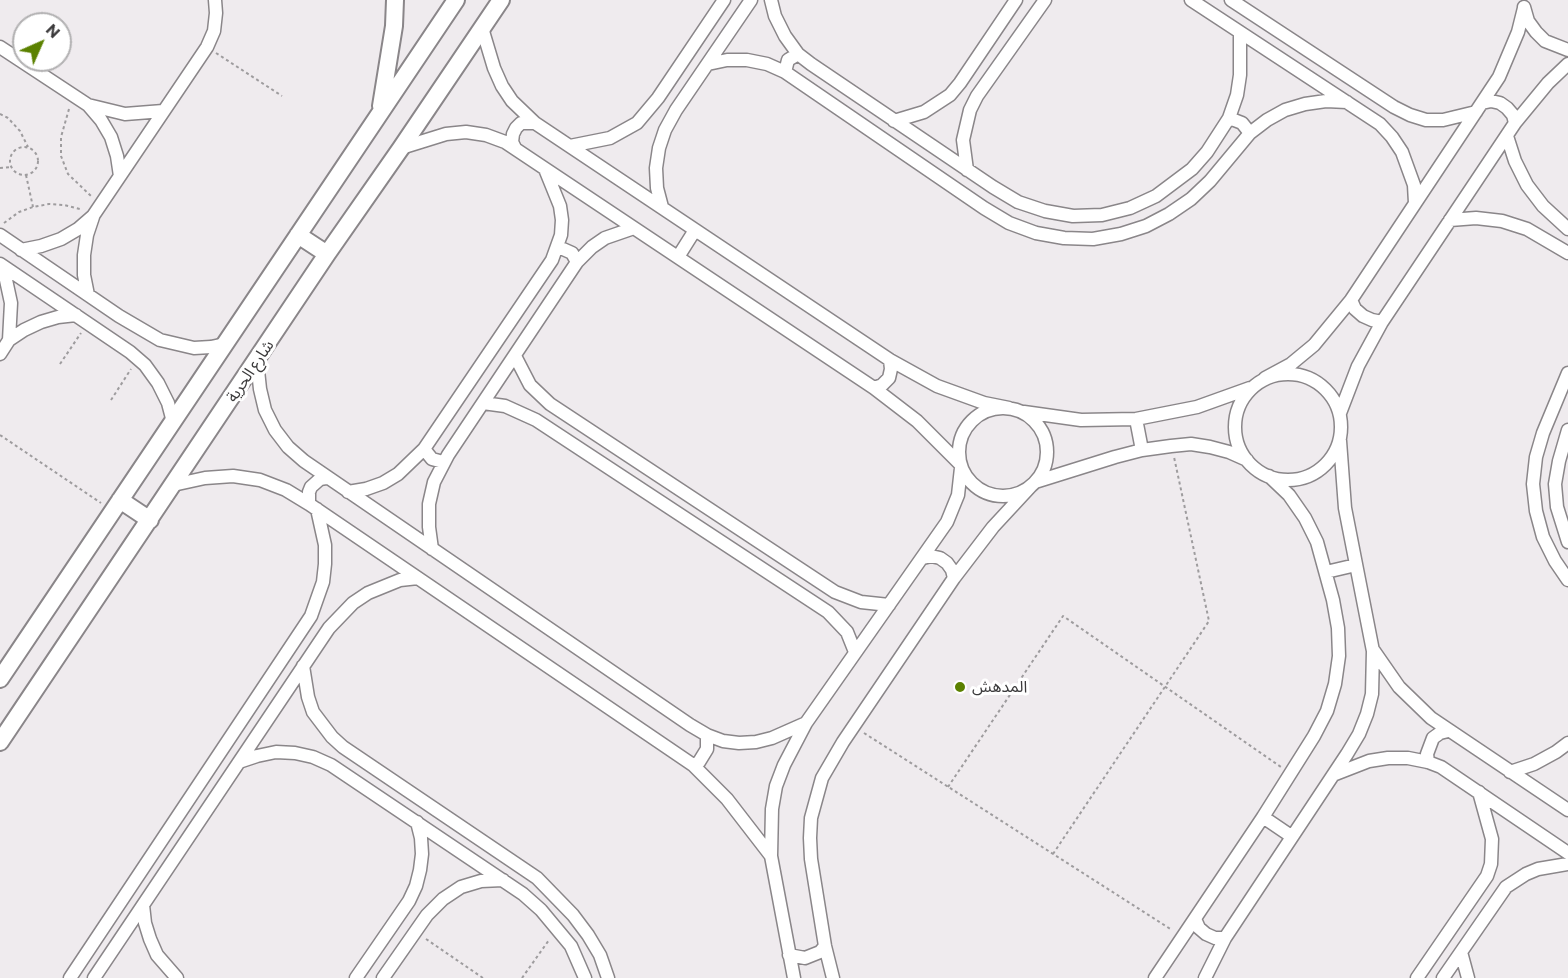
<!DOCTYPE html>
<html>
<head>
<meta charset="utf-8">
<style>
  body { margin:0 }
  #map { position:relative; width:1568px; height:978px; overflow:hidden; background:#efebee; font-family:Commissioner,sans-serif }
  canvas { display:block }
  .north { position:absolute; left:12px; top:12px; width:60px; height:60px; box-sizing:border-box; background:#fff; border:2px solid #b1b0b1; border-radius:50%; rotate:45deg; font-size:16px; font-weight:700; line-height:24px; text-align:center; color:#3b3a3b }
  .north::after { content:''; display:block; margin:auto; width:21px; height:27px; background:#5b8100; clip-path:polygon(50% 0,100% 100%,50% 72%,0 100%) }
</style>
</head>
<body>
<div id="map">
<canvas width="1568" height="978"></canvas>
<div class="north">N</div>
</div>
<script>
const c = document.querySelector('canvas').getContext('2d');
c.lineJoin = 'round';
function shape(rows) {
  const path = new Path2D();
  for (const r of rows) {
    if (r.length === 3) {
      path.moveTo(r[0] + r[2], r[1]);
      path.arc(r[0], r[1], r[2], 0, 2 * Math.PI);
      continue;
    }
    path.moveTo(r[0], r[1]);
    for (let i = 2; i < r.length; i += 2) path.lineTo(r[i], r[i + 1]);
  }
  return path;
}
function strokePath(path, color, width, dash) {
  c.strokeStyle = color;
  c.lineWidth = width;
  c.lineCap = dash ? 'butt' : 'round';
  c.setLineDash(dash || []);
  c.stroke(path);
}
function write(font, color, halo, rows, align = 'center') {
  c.font = font + ' Commissioner,"Noto Sans Arabic",sans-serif';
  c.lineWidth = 6;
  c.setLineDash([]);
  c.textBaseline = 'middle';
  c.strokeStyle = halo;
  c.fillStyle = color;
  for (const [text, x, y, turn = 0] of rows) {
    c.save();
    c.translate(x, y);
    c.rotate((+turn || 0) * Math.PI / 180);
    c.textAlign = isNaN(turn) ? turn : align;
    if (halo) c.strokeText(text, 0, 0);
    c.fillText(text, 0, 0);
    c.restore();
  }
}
const street = shape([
  [771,0,775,16,785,36,798,54,811,64,993,187,1018,202,1045,211,1073,216,1102,215,1130,208,1156,196,1192,169,1207,152,1229,118,1237,95,1240,75,1240,32],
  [1191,0,1380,124,1392,137,1402,152,1414,185,1415,203],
  [1231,0,1394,107,1410,115,1426,120,1443,120,1476,112],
  [1524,7,1528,21,1536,32,1545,41,1568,50],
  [482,28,494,68,502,86,512,101,535,123,890,360,937,386,984,403,1009,408],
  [0,47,88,105,125,114,163,111],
  [708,64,727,60,747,60,767,64,785,72,984,208,1009,223,1036,233,1064,238,1093,239,1121,234,1146,226,1169,214,1191,199,1210,181,1250,133,1267,120,1285,110,1305,104,1326,101,1347,102],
  [785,72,788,60,798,54],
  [1482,103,1491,101,1500,103,1507,108,1513,115,1515,123],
  [89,106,101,120,111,137,117,156,120,176],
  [1229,118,1242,123,1250,133],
  [894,121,924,112,950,95,960,83,1016,0],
  [1507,136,1515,161,1527,185,1543,206,1568,229],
  [570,146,610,138,637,123,658,98,724,0],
  [401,148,446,134,466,132,486,135,505,142,874,388,917,421,960,464],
  [515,148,512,142,513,134,516,128,521,123,535,123],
  [967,170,963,140,970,110,977,96,1045,0],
  [662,207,657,188,656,168,659,148,665,130,676,110,751,0],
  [1450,220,1476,218,1502,221,1527,229,1568,253],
  [0,235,119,316,160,340,194,348,211,347,225,344],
  [557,249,563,249,572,253,577,262],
  [21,250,41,246,61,239,78,229,93,216,207,47,214,31,216,13,215,0],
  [678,257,695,230],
  [0,264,130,352,145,365,158,383,168,403,173,422],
  [3,266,11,303,9,340],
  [88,295,84,275,84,255,87,235,93,217],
  [1351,300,1355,309,1363,316,1372,320,1382,322],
  [0,354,9,340,24,330,41,322,58,317,76,315],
  [515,356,530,385,550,404,835,592,861,602,889,605],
  [257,361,260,389,265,410,275,430,288,447,304,461,690,725,707,735,723,741,739,743,756,742,772,738,806,723],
  [1568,373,1543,433,1536,457,1533,484,1536,511,1543,537,1555,561,1568,580],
  [1288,427,53],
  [1265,378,1291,364,1314,345,1351,300,1499,77,1518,32,1524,8],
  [874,388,882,385,889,378,891,369,890,360],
  [483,403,505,406,536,420,828,612,847,632,855,652],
  [1003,452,44],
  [1024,412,1081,420,1136,419,1197,407,1250,388],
  [1340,413,1358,366,1382,322,1515,123,1548,83,1568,64],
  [1136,419,1142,450],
  [1568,430,1559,461,1555,484,1557,507,1568,542],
  [424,449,432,459,443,462],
  [1035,482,1115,457,1142,450,1171,446,1191,444,1210,447,1229,452,1247,460],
  [173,485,205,478,233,476,260,480,286,490,309,504,693,765,727,799,771,856],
  [348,492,366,489,383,483,398,474,424,449,552,260,561,235,562,220,560,206,545,169],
  [309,504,309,492,311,487,320,479,326,478],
  [432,549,429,527,429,504,434,482,448,455,577,262,592,247,605,238,634,228],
  [923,558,931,556,940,558,947,563,952,570,954,578],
  [1326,572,1356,565],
  [1374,651,1399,687,1431,718,1568,810],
  [303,666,308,697,313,712,332,737,343,747,537,878,573,915,588,935,600,955,608,978],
  [239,762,257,756,276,752,295,753,313,757,331,765,523,894,541,910,571,946,585,978],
  [1428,762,1427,754,1433,738,1440,733,1448,731],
  [693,765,699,762,707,749,707,735],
  [1510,772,1534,764,1556,752,1568,743],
  [1333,775,1369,761,1388,758,1408,758,1428,762,1441,767,1568,853],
  [1263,817,1291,836],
  [143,905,145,923,150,939,157,955,177,978],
  [1195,919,1199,928,1206,934,1215,938,1225,938],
  [1461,952,1468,978],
  [789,955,805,958,820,952,825,946],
  [70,978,311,616,323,582,325,564,325,545,317,509],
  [94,978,329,628,353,603,368,593,400,580,418,578],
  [356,978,409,901,416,886,420,870,422,854,421,838,417,822],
  [383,978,427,915,443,899,461,887,481,881,503,880],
  [794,978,771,856,772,809,776,786,784,765,806,723,947,522,958,495,961,468],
  [833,978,825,946,811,859,810,838,811,818,822,778,843,742,954,578,993,527,1031,486],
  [1155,978,1263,817,1314,736,1327,711,1335,684,1339,656,1338,628,1333,600,1317,542,1305,518,1289,495,1269,476],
  [1205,978,1225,938,1347,754,1359,734,1367,714,1372,694,1373,651,1345,508,1340,441],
  [1417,978,1487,876,1491,864,1492,839,1479,792],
  [1443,978,1506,887,1526,874,1538,869,1568,864]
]);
const secondary = shape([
  [381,106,394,26,395,0],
  [298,235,327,254],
  [120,500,150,520],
  [0,679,456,0],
  [0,742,327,254,401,148,501,0]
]);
strokePath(street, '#8a8689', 15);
strokePath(secondary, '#8a8689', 20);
strokePath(shape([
  [216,53,282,96],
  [69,109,61,137,61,156,68,174,91,196],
  [0,114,8,118,20,131,28,147],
  [24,161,14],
  [0,168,11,167],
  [26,175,33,207],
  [4,223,19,212,33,207,49,204,64,205,80,209],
  [60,364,81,333],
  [111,400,131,369],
  [0,435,101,503],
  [864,733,1172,930],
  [948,787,1063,616,1281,767],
  [1053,854,1209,621,1174,457],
  [426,939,483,978],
  [522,978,549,940]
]), '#9e9c9e', 2, [3, 3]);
strokePath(street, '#fff', 12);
strokePath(secondary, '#fff', 16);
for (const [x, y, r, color] of [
  [960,687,6,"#5b8100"]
]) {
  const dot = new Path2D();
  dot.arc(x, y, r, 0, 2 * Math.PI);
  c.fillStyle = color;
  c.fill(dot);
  strokePath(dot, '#fff', 2);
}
write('16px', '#3b3a3b', '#fff', [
  ["شارع الحرية",250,371,-56]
]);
write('16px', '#3b3a3b', '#fff', [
  ["المدهش",972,687]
], 'left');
</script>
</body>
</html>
